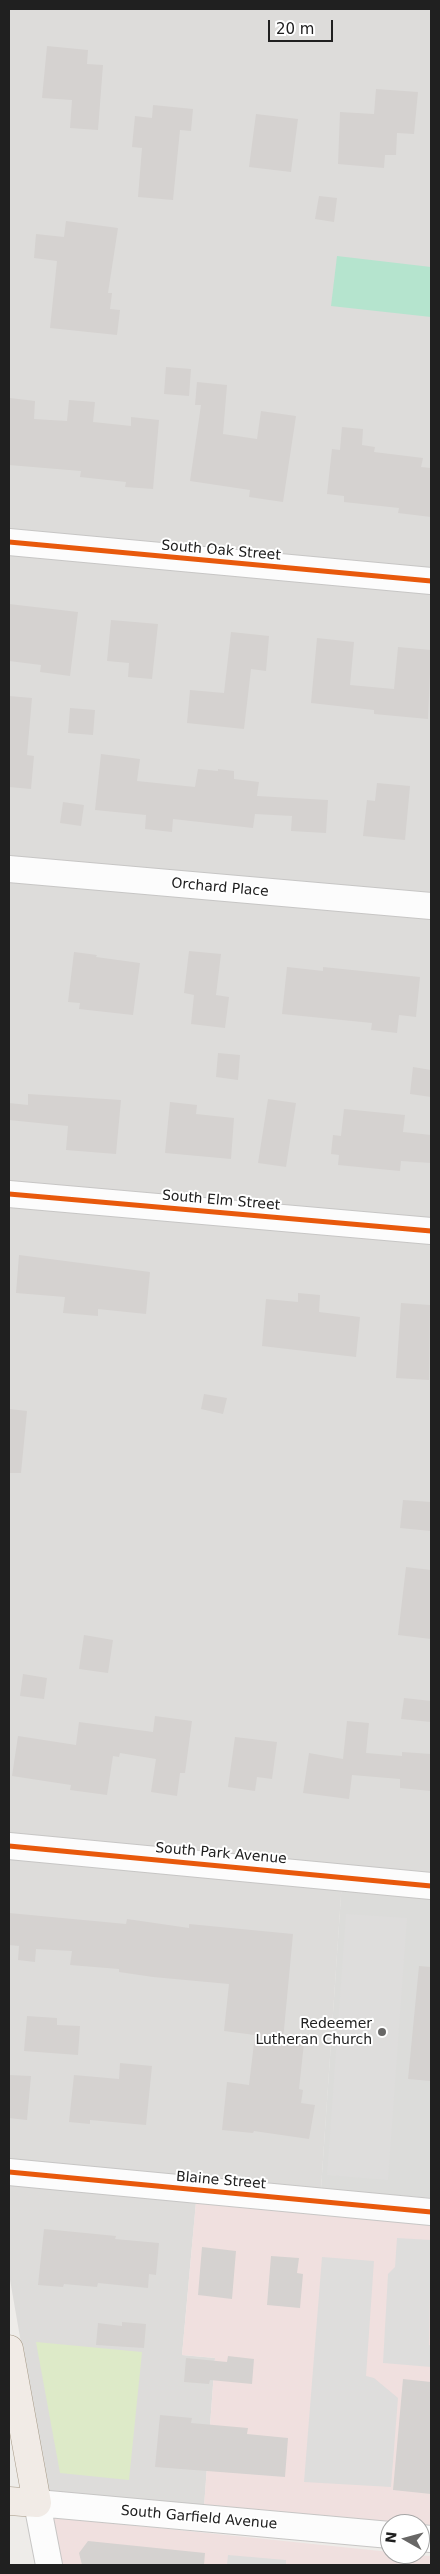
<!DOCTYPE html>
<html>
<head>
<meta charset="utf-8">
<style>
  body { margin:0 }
  #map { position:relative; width:440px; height:2574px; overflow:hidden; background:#eeece9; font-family:"DejaVu Sans",sans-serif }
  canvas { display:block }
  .frame { position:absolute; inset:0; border:10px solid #202020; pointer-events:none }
  .north { position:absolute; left:380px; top:2514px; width:50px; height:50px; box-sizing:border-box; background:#fff; border:1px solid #a6a6a6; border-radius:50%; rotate:277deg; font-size:14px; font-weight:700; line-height:20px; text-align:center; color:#202020 }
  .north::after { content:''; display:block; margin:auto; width:18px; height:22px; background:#686766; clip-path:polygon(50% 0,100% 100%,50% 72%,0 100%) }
  .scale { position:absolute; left:268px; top:20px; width:65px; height:22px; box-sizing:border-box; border:2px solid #202020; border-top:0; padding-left:6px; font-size:15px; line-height:18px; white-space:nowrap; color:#202020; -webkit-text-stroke:4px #fff; paint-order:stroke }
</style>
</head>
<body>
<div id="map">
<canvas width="440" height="2574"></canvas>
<div class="frame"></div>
<div class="north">N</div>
<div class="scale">20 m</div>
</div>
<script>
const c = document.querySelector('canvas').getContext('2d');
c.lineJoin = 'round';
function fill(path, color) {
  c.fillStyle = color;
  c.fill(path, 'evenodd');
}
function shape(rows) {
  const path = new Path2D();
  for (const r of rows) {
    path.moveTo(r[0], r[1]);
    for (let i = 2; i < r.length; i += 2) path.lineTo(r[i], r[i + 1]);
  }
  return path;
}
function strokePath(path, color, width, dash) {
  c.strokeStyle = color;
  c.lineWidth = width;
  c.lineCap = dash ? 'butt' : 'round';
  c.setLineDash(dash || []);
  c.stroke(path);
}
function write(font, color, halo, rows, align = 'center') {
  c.font = font + ' "DejaVu Sans",sans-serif';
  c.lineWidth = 4;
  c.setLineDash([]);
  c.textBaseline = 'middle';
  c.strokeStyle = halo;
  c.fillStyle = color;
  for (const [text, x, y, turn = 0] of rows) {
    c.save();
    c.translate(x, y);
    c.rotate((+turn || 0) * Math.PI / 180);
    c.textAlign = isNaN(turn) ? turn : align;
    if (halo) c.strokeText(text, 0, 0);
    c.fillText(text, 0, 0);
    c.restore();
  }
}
fill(shape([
  [9,9,431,9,431,1874,343,1867,321,2189,196,2202,182,2355,215,2358,204,2507,47,2492,9,2274]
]), '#dddcda');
fill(shape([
  [196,2202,431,2222,431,2528,420,2527,420,2524,390,2524,204,2507,215,2358,182,2355],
  [53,2517,390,2552,390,2554,431,2556,431,2565,62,2565]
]), '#f0e0df');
fill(shape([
  [343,1866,431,1874,431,2198,321,2189]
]), '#dcdcda');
fill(shape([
  [36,2342,142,2352,129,2480,60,2473]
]), '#ddeac8');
fill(shape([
  [337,256,431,267,431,317,331,306]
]), '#b5e4ce');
fill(shape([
  [346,1914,407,1918,388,2180,327,2175],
  [397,2238,431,2240,429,2345,431,2346,431,2367,383,2363,388,2274,395,2267],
  [322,2257,374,2261,366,2376,374,2378,398,2398,391,2487,304,2482],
  [228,2555,286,2560,286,2565,227,2565]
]), '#dedddc');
fill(shape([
  [47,46,88,50,87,64,103,65,98,130,70,128,72,100,42,98],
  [376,89,418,92,414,134,397,133,396,155,385,155,384,168,338,164,340,112,374,114],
  [153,105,193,109,191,131,180,130,173,200,138,197,142,148,132,147,135,116,152,118],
  [256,114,298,119,291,172,249,167],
  [319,196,337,198,334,222,315,219],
  [66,221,118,228,108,293,112,293,110,309,120,310,117,335,50,328,57,261,34,258,36,234,64,237],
  [166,367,191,369,189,396,164,394],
  [197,382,227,385,223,434,257,439,261,411,296,416,283,502,249,497,250,490,190,481,201,405,195,405],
  [10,398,35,401,34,419,67,421,69,400,95,402,93,422,131,426,131,417,159,420,153,489,125,487,126,482,80,477,81,471,9,465],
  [342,427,363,429,362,445,375,447,374,452,423,458,421,467,431,468,431,517,398,513,399,508,344,502,344,496,327,494,332,449,340,450],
  [9,604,78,612,70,676,40,672,41,665,9,661],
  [111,620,158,624,152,679,128,677,129,663,107,661],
  [231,632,269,636,266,671,251,669,244,729,187,723,190,690,224,693],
  [317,638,354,642,350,685,394,689,398,647,431,650,428,719,374,714,374,710,311,703],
  [9,696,32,698,27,755,34,756,31,789,9,787],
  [70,708,95,710,93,735,68,733],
  [101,754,140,759,137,781,195,787,198,769,218,771,218,769,234,771,234,779,259,782,257,796,328,800,326,833,291,831,292,816,255,814,253,828,173,819,172,832,145,829,146,815,95,810],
  [377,783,410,786,405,840,363,836,367,800,375,801],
  [63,802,84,805,81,826,60,823],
  [189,951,221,954,216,995,229,997,225,1028,191,1024,194,995,184,993],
  [74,952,97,955,96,957,140,963,133,1015,79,1009,80,1003,68,1002],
  [287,967,323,971,323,967,420,977,416,1017,399,1015,397,1033,371,1030,372,1023,282,1014],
  [218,1053,240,1055,238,1080,216,1077],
  [413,1067,431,1070,431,1097,410,1094],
  [28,1094,121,1100,116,1154,66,1150,68,1126,9,1120,9,1103,28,1105],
  [268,1099,296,1103,286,1167,258,1163],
  [170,1102,197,1105,196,1114,234,1118,231,1159,165,1153],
  [344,1109,405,1115,403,1132,431,1135,431,1163,401,1161,400,1171,338,1165,339,1155,331,1154,333,1135,341,1136],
  [19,1255,150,1272,146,1314,98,1309,98,1316,63,1313,65,1297,16,1293],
  [298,1293,320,1295,319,1312,360,1317,356,1357,262,1346,266,1299,298,1302],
  [401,1303,430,1305,429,1380,396,1378],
  [204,1394,227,1398,223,1414,201,1409],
  [9,1409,27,1411,21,1473,9,1473],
  [403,1500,431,1502,431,1531,400,1528],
  [406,1567,431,1570,431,1639,398,1635],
  [84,1635,113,1640,108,1673,79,1669],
  [23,1674,47,1678,44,1699,20,1696],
  [404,1698,431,1701,431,1722,401,1719],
  [155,1716,192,1721,185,1773,180,1773,177,1796,151,1792,156,1759,120,1753,119,1757,113,1756,107,1795,70,1790,71,1785,12,1776,18,1736,76,1745,79,1722,153,1732],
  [347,1721,369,1723,366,1753,402,1756,402,1752,431,1754,431,1791,400,1788,400,1779,352,1775,349,1799,303,1793,309,1753,343,1759],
  [235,1737,277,1742,272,1779,257,1777,255,1791,228,1787],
  [9,1913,126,1924,127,1919,189,1928,189,1924,293,1934,283,2040,304,2043,299,2089,303,2090,301,2103,315,2105,309,2139,254,2131,253,2133,222,2130,227,2082,249,2085,255,2035,224,2031,229,1984,153,1977,119,1972,119,1969,70,1965,72,1951,36,1949,35,1962,18,1960,19,1946,9,1945],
  [419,1966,431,1967,431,2081,408,2079],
  [27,2016,57,2018,57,2025,80,2026,78,2055,24,2051],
  [120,2063,152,2066,146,2125,90,2120,90,2124,69,2122,74,2075,119,2079],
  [9,2075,31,2076,27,2120,9,2118],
  [44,2229,116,2236,115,2239,159,2243,156,2275,149,2274,148,2288,98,2283,97,2287,64,2284,63,2287,38,2285],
  [202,2247,236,2251,232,2299,198,2295],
  [271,2256,299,2258,297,2273,303,2274,300,2308,267,2305],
  [122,2322,146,2324,144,2348,96,2345,98,2323,122,2326],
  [228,2356,254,2359,252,2384,210,2380,209,2384,184,2382,186,2358,227,2362],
  [403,2379,431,2382,431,2494,393,2490],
  [160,2415,192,2418,191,2423,248,2428,247,2434,288,2438,285,2477,155,2467],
  [88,2541,205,2553,204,2565,82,2565,79,2553]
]), '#d5d2d0');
const minor = shape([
  [9,542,431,581],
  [9,869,431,906],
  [9,1194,431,1231],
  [9,1846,431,1886],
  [9,2172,431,2212],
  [420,2538,431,2539],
  [49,2565,37,2503,390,2535]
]);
const major = shape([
  [9,2349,37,2503,9,2501]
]);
strokePath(minor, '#c7c6c5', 28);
strokePath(major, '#a59885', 29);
strokePath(minor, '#fcfcfc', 26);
strokePath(major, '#f1ebe6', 28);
strokePath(shape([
  [9,542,431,581],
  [9,1194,431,1231],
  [9,1846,431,1886],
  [9,2172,431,2212]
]), '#e8590c', 5);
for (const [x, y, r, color] of [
  [382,2032,5,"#686766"]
]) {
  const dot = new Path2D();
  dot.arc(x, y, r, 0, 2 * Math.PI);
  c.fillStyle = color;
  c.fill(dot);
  strokePath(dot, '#fff', 2);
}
write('14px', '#202020', '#fff', [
  ["South Oak Street",221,551,5],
  ["Orchard Place",220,888,5],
  ["South Elm Street",221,1201,5],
  ["South Park Avenue",221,1854,5],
  ["Blaine Street",221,2181,5],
  ["South Garfield Avenue",199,2518,5]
]);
write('14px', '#202020', '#fff', [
  ["Redeemer",372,2024],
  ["Lutheran Church",372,2040]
], 'right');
</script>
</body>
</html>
